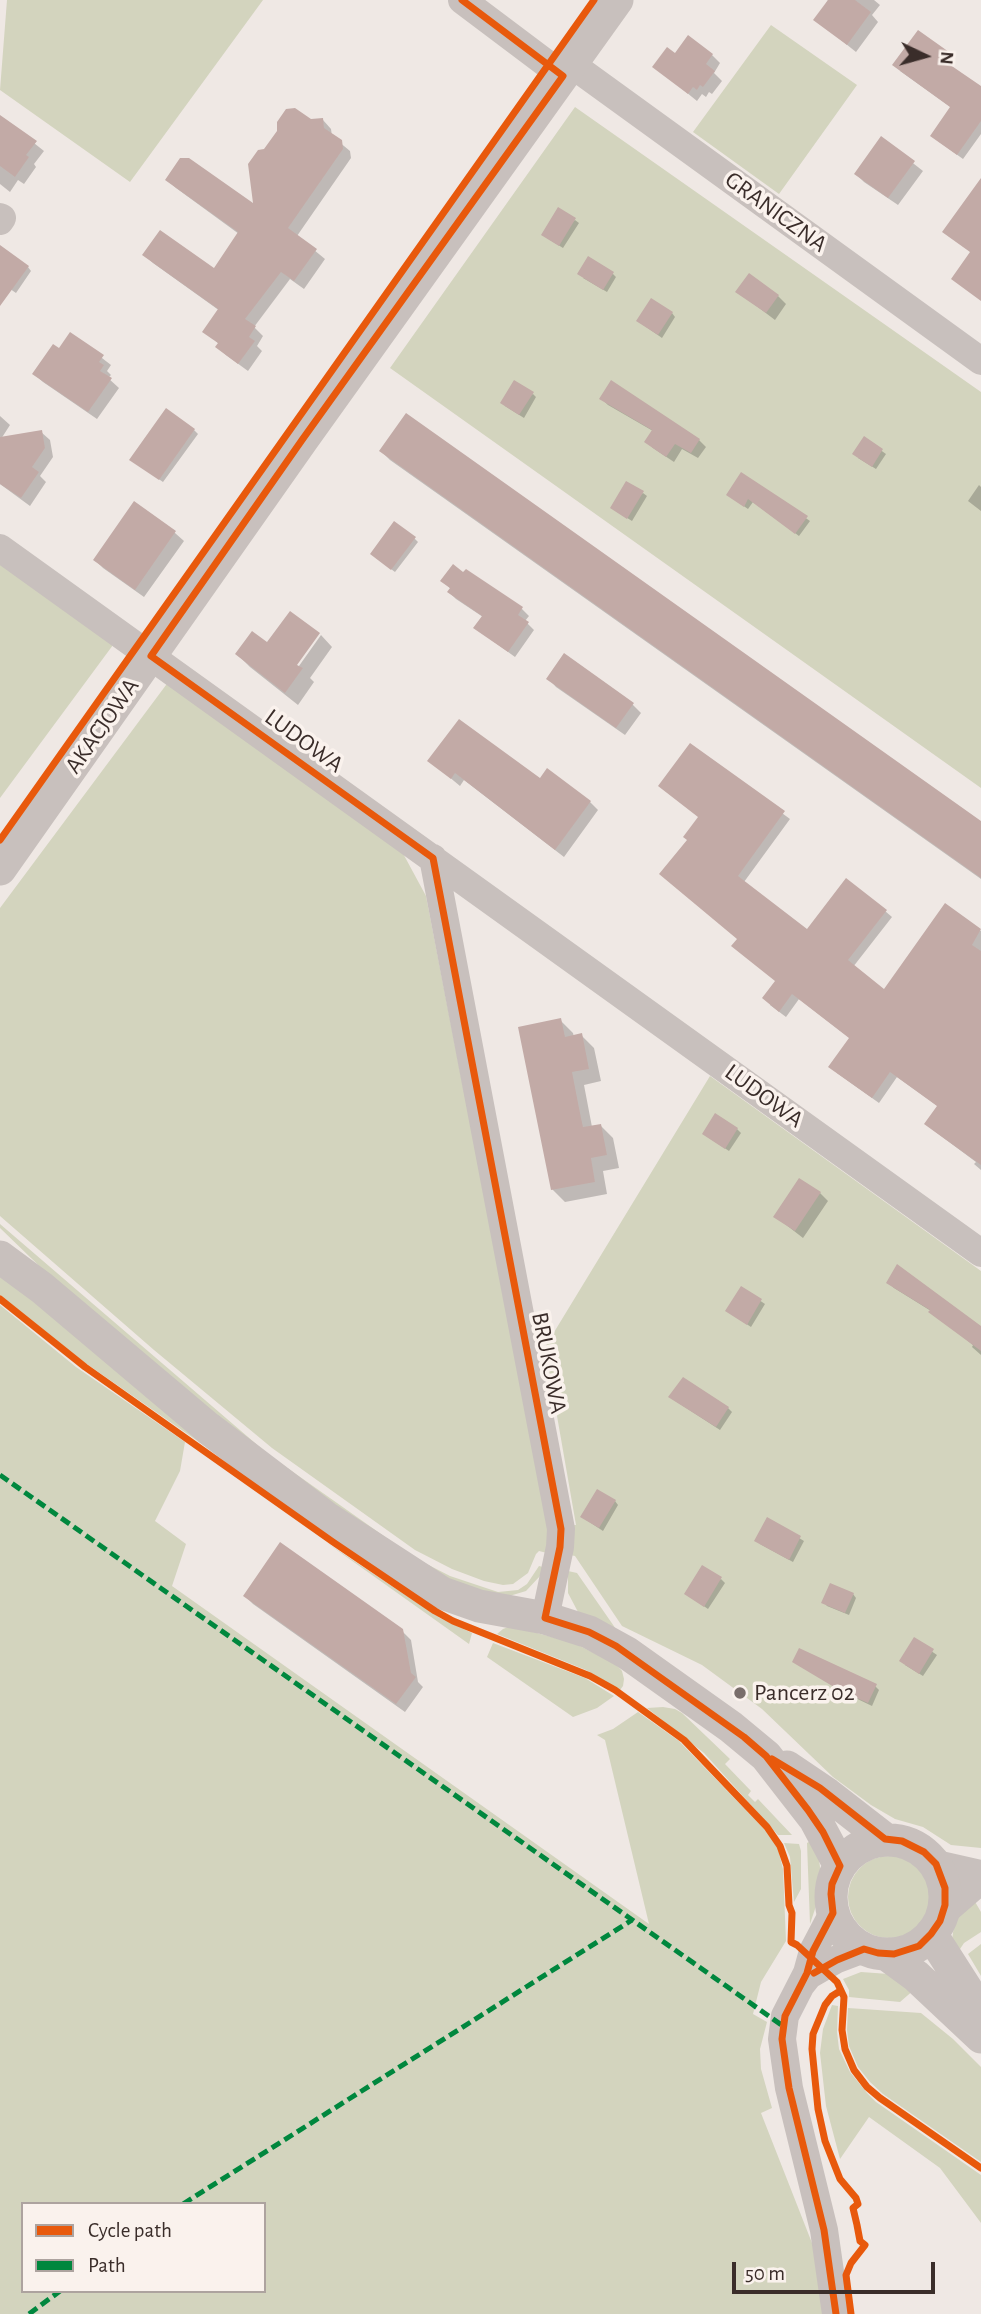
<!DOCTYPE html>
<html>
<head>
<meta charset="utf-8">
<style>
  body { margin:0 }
  #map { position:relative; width:981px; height:2314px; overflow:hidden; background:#efe8e4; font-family:"Alegreya Sans",sans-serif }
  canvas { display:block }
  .legend { position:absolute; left:21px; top:2202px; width:245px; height:91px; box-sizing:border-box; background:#faf2ed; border:2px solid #ada39f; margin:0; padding:9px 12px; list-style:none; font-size:21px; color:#3a2d2a }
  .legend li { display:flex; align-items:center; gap:14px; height:35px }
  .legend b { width:35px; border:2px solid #ada39f }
  .north { position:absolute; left:890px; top:21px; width:70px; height:70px; -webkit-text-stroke:5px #faf2ed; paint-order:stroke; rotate:95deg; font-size:19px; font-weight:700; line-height:28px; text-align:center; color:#3a2d2a }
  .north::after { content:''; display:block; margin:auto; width:24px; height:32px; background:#3a2d2a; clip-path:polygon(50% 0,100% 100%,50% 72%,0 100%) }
  .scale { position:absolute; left:732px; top:2262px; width:203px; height:32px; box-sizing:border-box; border:4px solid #3a2d2a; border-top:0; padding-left:9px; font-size:21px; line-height:24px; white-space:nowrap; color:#3a2d2a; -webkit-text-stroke:5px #faf2ed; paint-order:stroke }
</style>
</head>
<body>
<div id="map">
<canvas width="981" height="2314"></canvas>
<ul class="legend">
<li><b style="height:9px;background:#e8590c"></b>Cycle path</li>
<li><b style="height:9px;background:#00873e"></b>Path</li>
</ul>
<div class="north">N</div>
<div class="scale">50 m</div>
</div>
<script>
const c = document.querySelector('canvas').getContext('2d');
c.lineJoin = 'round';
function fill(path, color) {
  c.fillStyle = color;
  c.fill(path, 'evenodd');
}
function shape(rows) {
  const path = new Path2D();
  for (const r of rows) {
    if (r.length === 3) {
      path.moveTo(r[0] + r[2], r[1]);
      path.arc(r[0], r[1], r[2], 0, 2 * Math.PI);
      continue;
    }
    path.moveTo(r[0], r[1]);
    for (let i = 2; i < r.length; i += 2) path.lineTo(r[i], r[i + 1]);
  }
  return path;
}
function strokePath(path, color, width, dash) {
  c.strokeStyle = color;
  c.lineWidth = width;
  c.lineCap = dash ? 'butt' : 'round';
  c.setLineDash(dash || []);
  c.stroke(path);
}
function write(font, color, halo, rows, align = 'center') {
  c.font = font + ' "Alegreya Sans",sans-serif';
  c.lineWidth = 7;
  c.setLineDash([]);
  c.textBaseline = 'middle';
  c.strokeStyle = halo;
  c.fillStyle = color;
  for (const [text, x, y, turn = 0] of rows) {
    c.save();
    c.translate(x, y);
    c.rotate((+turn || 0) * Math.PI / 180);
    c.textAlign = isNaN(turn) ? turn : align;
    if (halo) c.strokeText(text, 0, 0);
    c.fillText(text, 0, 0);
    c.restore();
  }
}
fill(shape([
  [7,0,263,0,130,182,0,90],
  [771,25,857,85,779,194,693,132],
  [575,107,981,392,981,788,390,368],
  [0,561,113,645,0,798],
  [169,681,399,846,426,896,550,1534,547,1553,539,1551,536,1554,528,1573,513,1584,503,1585,484,1581,452,1569,415,1550,272,1448,154,1350,0,1216,0,908],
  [710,1076,981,1271,981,1848,951,1845,923,1827,895,1819,871,1805,833,1777,762,1709,702,1665,622,1626,575,1556,570,1555,571,1525,576,1525,545,1347],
  [0,1224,269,1455,415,1558,450,1576,498,1592,518,1590,527,1584,539,1566,543,1567,540,1576,526,1591,506,1597,494,1595,440,1577,290,1476,62,1288,0,1228],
  [0,1269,209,1449,84,1362,0,1295],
  [0,1305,76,1367,185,1442,180,1471,155,1521,186,1544,172,1586,649,1924,605,1740,597,1735,613,1729,638,1712,679,1741,770,1835,778,1849,783,1869,786,1941,761,1982,753,2014,767,2022,760,2049,761,2069,772,2108,761,2113,821,2266,828,2314,0,2314],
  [23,2204,264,2204,264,2291,23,2291],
  [327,1543,440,1618,472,1633,469,1644],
  [568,1571,577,1573,618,1632,578,1612,568,1593],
  [511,1626,574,1643,616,1664,622,1671,624,1679,623,1686,620,1690,586,1670,497,1634,503,1629],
  [493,1643,585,1678,614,1696,597,1708,573,1717,487,1657],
  [663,1707,675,1709,682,1713,730,1759,725,1764,751,1791,748,1795,755,1802,758,1799,792,1835,778,1835,704,1753,647,1708],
  [812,1840,819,1860,821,1874,818,1900,810,1924,807,1843],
  [784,1843,799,1844,801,1851,801,1889,794,1902,790,1857],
  [889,1897,41],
  [974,1900,981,1912,981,1932,964,1943,956,1955,952,1940,955,1918],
  [981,1944,981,1976,968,1954],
  [861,1972,889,1974,915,1989,900,2002,849,1997,849,1990,843,1979],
  [832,2005,838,2006,837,2032,839,2049,850,2072,867,2093,876,2102,981,2175,981,2223,940,2168,869,2117,840,2159,826,2106,820,2053,823,2029],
  [848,2008,921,2013,953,2039,981,2067,981,2162,883,2094,870,2082,858,2067,849,2046,847,2030]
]), '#d3d4be');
fill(shape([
  [828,0,874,0,880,5,872,15,878,22,856,52,816,20],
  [947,53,953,59,948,66,981,89,981,134,963,159,938,141,952,108,900,71],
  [712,55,720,63,714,73,722,81,712,94,709,92,706,97,702,94,697,101,655,67,675,56],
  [0,116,44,151,34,164,36,167,24,184,18,180,10,192,0,184],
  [323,120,331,129,332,136,350,151,351,158,297,236,325,259,304,289,290,279,254,327,263,336,257,346,262,351,248,371,226,355,217,347,219,344,205,331,220,311,153,263,145,255,214,270,239,234,176,188,167,180,256,207,265,151,311,121],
  [881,138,923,171,898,205,864,182,856,174],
  [575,220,579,223,563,248,547,238],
  [0,258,28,267,31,271,16,293,0,282],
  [613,274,616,277,607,292,583,278],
  [738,292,778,296,786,304,775,320],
  [672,313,675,317,662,338,642,324],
  [71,334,111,365,107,371,111,375,108,378,119,388,97,419,43,382,34,374,60,350],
  [611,382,699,440,706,447,698,458,682,449,674,462,653,448,646,441,653,431,608,405,602,399],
  [533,394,536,397,524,418,505,406],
  [0,416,10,425,1,439,41,432,50,440,53,457,40,476,46,482,30,506,0,484],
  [194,430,198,434,163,482,135,463],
  [865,439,886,454,876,469,858,458],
  [381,451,981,823,981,879,390,460],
  [742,474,810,521,799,536,753,502,748,509,732,498],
  [979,485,981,487,981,511,968,501],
  [643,493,647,496,632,521,616,511],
  [134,504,175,533,184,541,144,597,103,568,95,560],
  [414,538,418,542,395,572,376,558],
  [466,571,522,609,529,616,525,621,534,630,515,657,475,628,483,617,456,599,449,592,451,589,442,581,463,574],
  [321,635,332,647,310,678,314,682,298,705,250,667,237,654,294,673],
  [564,656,633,705,641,713,625,735,556,687,548,678],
  [690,745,790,819,744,882,808,931,885,911,892,917,853,967,884,991,945,906,981,931,981,1170,974,1164,976,1162,933,1130,939,1107,897,1077,879,1103,837,1073,851,1039,799,999,786,1017,770,1005,777,982,738,940,689,840,699,817],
  [430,761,540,781,590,802,598,810,564,857,464,780,460,786],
  [560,1020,573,1033,574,1037,581,1035,594,1048,601,1081,584,1085,592,1127,600,1125,613,1138,619,1168,603,1171,607,1194,565,1202,552,1189],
  [737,1129,741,1133,729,1151,708,1137],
  [820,1193,828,1201,803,1238,776,1217],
  [888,1282,981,1328,981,1355,972,1347,973,1345,931,1311,894,1288],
  [741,1288,765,1304,751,1327,727,1311],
  [674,1400,728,1408,732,1412,720,1430],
  [615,1501,618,1505,603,1531,582,1517],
  [768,1519,804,1541,793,1562,760,1544],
  [721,1579,725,1583,708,1609,686,1594],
  [853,1594,856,1598,849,1615,827,1606,824,1602],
  [245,1596,402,1631,411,1640,418,1682,423,1687,405,1712,253,1604],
  [915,1640,937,1655,923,1676,905,1665],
  [794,1662,875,1686,879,1690,872,1706,845,1693]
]), '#0003');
fill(shape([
  [828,0,855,0,871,12,847,45,813,20],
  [918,30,949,52,943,60,981,86,981,121,957,155,930,136,950,107,892,65],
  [688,35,713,54,706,64,715,71,703,87,700,85,697,90,693,87,688,94,652,67,667,47,675,53],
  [295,108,311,119,323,118,324,128,342,140,343,149,288,228,317,249,294,281,281,272,245,319,256,326,249,337,255,341,238,364,215,347,218,343,202,332,218,309,142,255,160,230,214,268,238,232,165,180,180,158,189,158,253,203,248,164,258,150,264,149,277,131,277,122,286,109],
  [0,115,37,141,26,155,29,157,15,177,0,166],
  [881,136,915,161,888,198,854,174],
  [981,178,981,301,951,279,970,252,942,232],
  [558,207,576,218,559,246,541,235],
  [0,245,29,266,0,306],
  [588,256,614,272,603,290,577,274],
  [749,273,779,295,766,313,735,292],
  [651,298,673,312,658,335,636,321],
  [70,332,104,355,99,362,104,365,100,371,112,378,88,412,32,374,53,344,59,348],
  [514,380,534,392,519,415,500,403],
  [611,380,700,439,691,453,675,444,666,457,644,442,652,430,599,399],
  [166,408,195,429,159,480,129,460],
  [406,413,981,821,981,878,379,451],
  [42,430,45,448,32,467,39,472,21,498,0,484,0,437],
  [864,436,883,449,872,467,852,454],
  [741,472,808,516,795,534,748,499,744,507,726,495],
  [626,481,644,491,627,519,610,508],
  [134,501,176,531,135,590,93,560],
  [394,521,416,537,391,570,370,554],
  [453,564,463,572,466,569,523,607,518,615,529,622,508,652,473,628,482,616,447,592,450,588,440,581],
  [290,611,320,633,297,665,303,668,285,693,235,654,252,631,267,642],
  [564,653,634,703,616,728,546,679],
  [459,719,540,778,547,768,591,801,555,850,455,773,451,779,427,761],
  [690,743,785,811,738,876,807,929,846,878,887,910,848,960,884,989,945,903,981,929,972,945,981,951,981,1165,924,1124,937,1106,890,1072,872,1098,828,1067,849,1038,792,994,779,1012,762,998,775,981,731,946,737,939,659,874,687,840,683,837,698,817,658,786],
  [561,1018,565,1037,582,1033,589,1069,572,1072,581,1118,583,1127,601,1124,607,1155,591,1158,595,1182,551,1190,518,1027],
  [715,1113,738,1128,725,1149,702,1134],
  [799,1178,821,1192,795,1231,773,1217],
  [897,1264,981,1326,981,1351,928,1312,930,1310,886,1283],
  [741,1286,762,1299,747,1325,725,1311],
  [683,1377,729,1407,716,1427,668,1397],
  [597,1489,616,1500,599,1528,580,1517],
  [767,1517,801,1536,789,1560,754,1541],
  [280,1542,403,1629,411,1673,416,1677,396,1704,243,1596],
  [702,1565,722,1577,704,1607,684,1594],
  [830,1583,854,1593,845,1613,821,1603],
  [914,1637,934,1649,919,1674,899,1661],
  [799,1648,877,1684,868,1703,839,1690,792,1662]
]), '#c2aaa6');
strokePath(shape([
  [462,0,563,76],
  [571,64,981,361],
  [0,217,2,218,0,221],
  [0,548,981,1253],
  [433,858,561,1529,560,1547,545,1618],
  [936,1864,981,1874],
  [833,1913,813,1951,807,1973,785,2016,782,2039,789,2088,824,2230,836,2314],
  [943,1913,981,1880],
  [801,1985,809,1975,835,1960,864,1949]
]), '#c8c0bd', 28);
strokePath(shape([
  [0,869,302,440,617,0],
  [0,1257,42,1288,208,1428,325,1517,442,1593,479,1606,545,1618,589,1632,627,1653,731,1727,766,1756,815,1819,840,1866],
  [787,1767,827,1794,885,1839],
  [888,1897,57],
  [931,1934,981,2012],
  [886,1954,916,1976,981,2037]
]), '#c8c0bd', 33);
strokePath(shape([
  [0,1475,783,2026],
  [183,2204,632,1920],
  [29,2314,60,2291]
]), '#00873e', 5, [10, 5]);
strokePath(shape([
  [462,0,563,76,302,440,151,656,433,858,561,1529,560,1547,545,1618,589,1632,616,1646,744,1737,766,1756,808,1810,823,1832,840,1866,832,1884,831,1894,833,1913,813,1951,807,1973,785,2016,782,2039,789,2088,824,2230,836,2314],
  [0,840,594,0],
  [0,1299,85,1367,333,1542,435,1611,453,1621,590,1676,615,1690,684,1740,767,1827,780,1846,787,1866,789,1905,792,1913,791,1942,797,1945,837,1982,844,1997,842,2030,845,2049,854,2070,867,2087,880,2098,981,2168],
  [772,1759,820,1788,885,1839,902,1841,924,1852,936,1864,945,1888,945,1905,940,1921,931,1934,919,1946,894,1954,878,1953,864,1949,837,1960,814,1973],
  [840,1991,832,1996,825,2005,813,2034,812,2049,818,2109,825,2141,840,2179,856,2198,858,2204,853,2208,857,2225,860,2241,865,2245,851,2263,846,2275,851,2314]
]), '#e8590c', 7);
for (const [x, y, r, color] of [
  [740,1693,7,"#796e6b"]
]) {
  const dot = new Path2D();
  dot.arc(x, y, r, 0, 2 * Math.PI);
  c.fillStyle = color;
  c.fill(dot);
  strokePath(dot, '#faf2ed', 2.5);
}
write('24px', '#3a2d2a', '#faf2ed', [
  ["GRANICZNA",776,212,36],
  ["AKACJOWA",102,726,-55],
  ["LUDOWA",304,741,36],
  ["LUDOWA",764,1096,36],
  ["BRUKOWA",549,1363,79]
]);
write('24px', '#3a2d2a', '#faf2ed', [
  ["Pancerz 02",754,1693]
], 'left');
</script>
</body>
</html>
